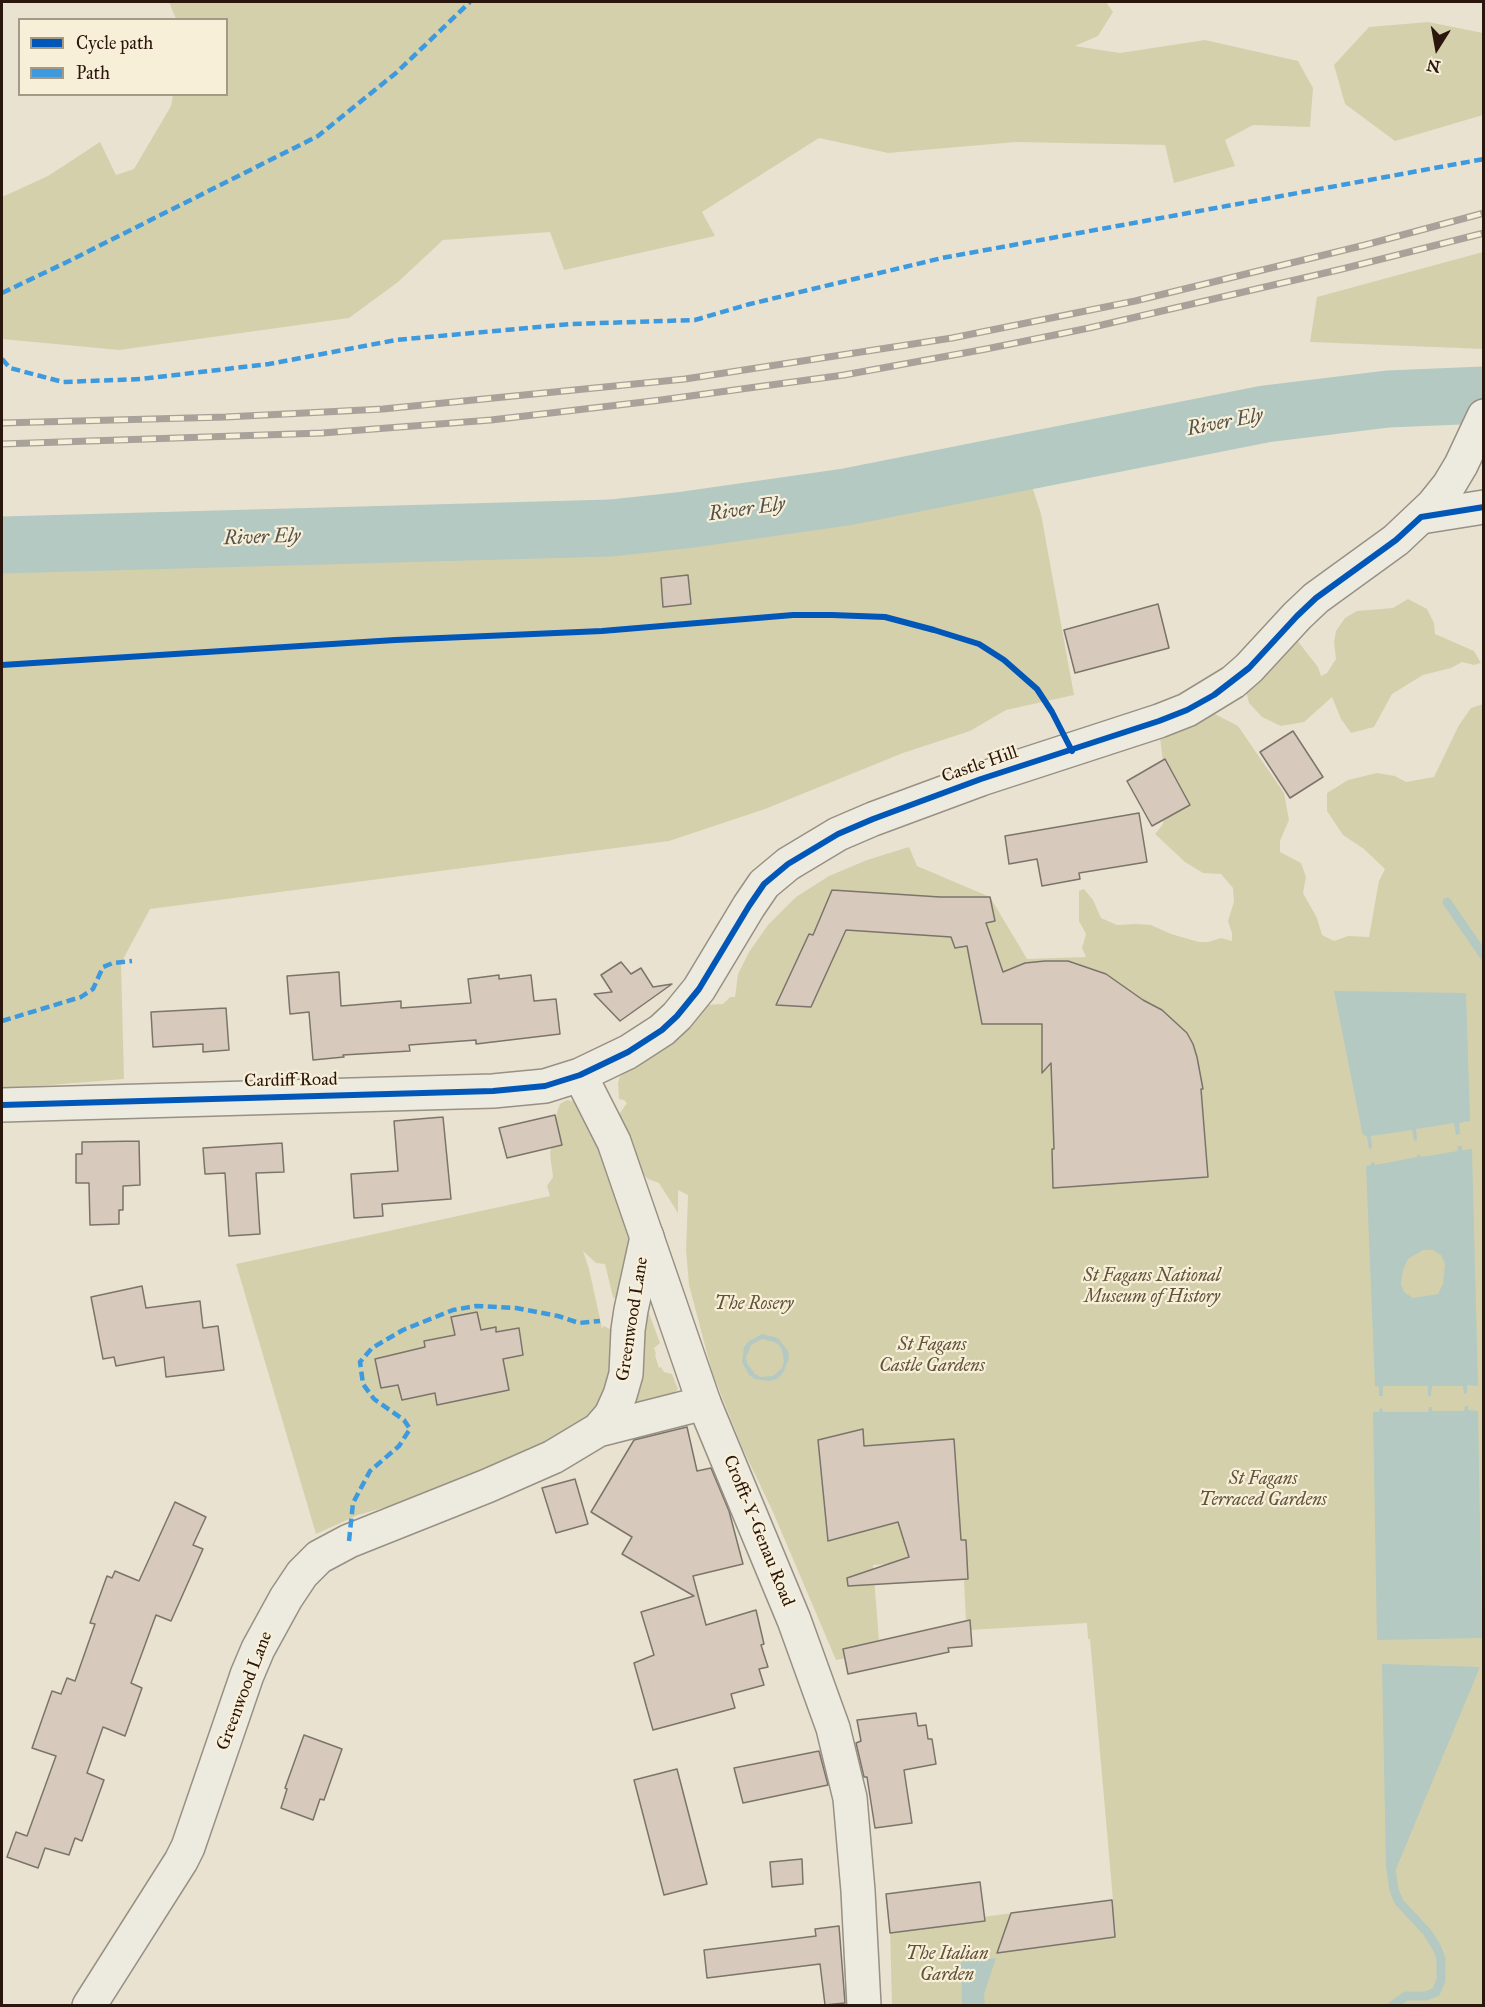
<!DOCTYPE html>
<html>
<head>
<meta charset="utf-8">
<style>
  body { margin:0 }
  #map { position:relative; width:1485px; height:2007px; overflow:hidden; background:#eae2d0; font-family:"IM FELL Great Primer",serif }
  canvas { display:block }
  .frame { position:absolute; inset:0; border:3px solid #2b160d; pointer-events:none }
  .legend { position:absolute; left:18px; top:18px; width:210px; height:78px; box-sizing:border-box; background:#f8efd9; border:2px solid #a69887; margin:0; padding:8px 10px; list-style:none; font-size:18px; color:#2b160d }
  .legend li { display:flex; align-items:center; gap:12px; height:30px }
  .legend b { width:30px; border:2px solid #a69887 }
  .north { position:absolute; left:1407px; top:18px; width:60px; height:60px; -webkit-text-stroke:4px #f8efd9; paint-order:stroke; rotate:191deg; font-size:16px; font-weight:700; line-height:24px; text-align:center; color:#2b160d }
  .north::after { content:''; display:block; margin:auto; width:21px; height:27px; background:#2b160d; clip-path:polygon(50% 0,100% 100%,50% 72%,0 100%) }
</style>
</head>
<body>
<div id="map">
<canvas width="1485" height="2007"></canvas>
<div class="frame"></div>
<ul class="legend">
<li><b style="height:8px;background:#0057b8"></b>Cycle path</li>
<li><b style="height:8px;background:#3d9ade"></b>Path</li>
</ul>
<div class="north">N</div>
</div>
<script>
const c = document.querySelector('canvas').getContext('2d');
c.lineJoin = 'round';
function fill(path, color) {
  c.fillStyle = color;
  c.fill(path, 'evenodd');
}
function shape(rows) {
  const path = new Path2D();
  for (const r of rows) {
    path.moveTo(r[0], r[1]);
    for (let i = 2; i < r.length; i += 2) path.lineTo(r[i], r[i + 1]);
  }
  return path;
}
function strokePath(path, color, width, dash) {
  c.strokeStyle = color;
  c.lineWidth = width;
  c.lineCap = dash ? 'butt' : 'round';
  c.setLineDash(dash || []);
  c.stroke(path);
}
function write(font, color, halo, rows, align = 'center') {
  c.font = font + ' "IM FELL Great Primer",serif';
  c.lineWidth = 4.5;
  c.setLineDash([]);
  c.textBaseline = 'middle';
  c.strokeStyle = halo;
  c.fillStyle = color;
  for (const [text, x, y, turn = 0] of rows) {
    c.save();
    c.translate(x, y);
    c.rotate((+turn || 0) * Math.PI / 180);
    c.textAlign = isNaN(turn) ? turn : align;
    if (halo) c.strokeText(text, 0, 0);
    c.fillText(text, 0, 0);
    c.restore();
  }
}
fill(shape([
  [169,2,1106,2,1113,12,1098,36,1075,46,1120,53,1205,40,1298,61,1313,88,1310,127,1253,125,1225,140,1235,166,1174,183,1165,145,1016,142,888,153,819,138,702,212,715,236,564,270,550,232,443,240,398,282,349,318,119,350,2,339,2,197,48,176,100,142,116,175,134,169,171,106,173,95,226,94,226,20,176,19],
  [1428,22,1483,33,1483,115,1395,141,1345,104,1334,65,1369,27],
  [1483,252,1483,349,1310,342,1317,297],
  [1031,483,1041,514,1074,695,1006,710,970,731,903,753,765,809,669,841,150,909,121,963,124,1079,2,1089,2,560,431,561,620,550,685,543,722,530,831,522,852,512,907,506],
  [1408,599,1427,609,1434,623,1435,634,1474,651,1481,663,1474,665,1462,662,1451,668,1423,675,1392,694,1374,727,1351,733,1341,719,1332,697,1304,722,1281,726,1262,717,1249,703,1243,679,1296,639,1318,667,1321,676,1327,673,1336,659,1334,642,1336,631,1345,618,1357,611,1393,608],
  [1483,704,1483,2005,892,2005,890,1929,1113,1900,1090,1639,1088,1639,1087,1623,970,1630,966,1622,963,1560,873,1565,879,1640,867,1643,869,1654,836,1660,773,1512,742,1447,712,1372,689,1285,686,1250,688,1195,678,1190,678,1213,659,1183,648,1179,638,1168,639,1223,618,1300,613,1297,605,1264,596,1263,583,1251,589,1269,602,1328,604,1326,610,1329,616,1340,605,1400,567,1434,472,1477,403,1502,358,1515,316,1534,236,1264,550,1196,547,1186,553,1177,550,1154,557,1112,560,1104,567,1100,577,1102,615,1120,627,1103,624,1100,619,1099,618,1083,620,1076,681,1037,682,1033,707,1005,723,1004,730,997,735,997,738,974,749,952,768,925,796,897,829,876,867,860,909,847,917,866,990,897,1027,959,1086,957,1082,948,1086,934,1079,921,1079,891,1084,889,1093,900,1101,918,1117,925,1136,924,1151,925,1171,934,1199,942,1208,942,1221,938,1232,941,1232,933,1228,921,1234,902,1233,888,1221,874,1203,873,1185,862,1155,834,1163,824,1165,779,1160,737,1209,711,1238,726,1284,793,1289,820,1280,841,1280,852,1301,863,1306,877,1303,893,1317,918,1322,935,1334,941,1348,936,1369,937,1379,881,1385,869,1364,849,1343,835,1327,811,1327,793,1348,780,1377,773,1395,776,1406,782,1434,777,1459,725,1471,708],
  [647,1308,660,1343,654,1348,656,1354,655,1355,659,1368,661,1367,664,1372,672,1374,678,1389,668,1399,639,1408,632,1399]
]), '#d5d0ac');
fill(shape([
  [1334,991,1466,993,1470,1121,1459,1123,1460,1134,1456,1135,1454,1123,1416,1129,1417,1140,1414,1141,1412,1130,1371,1136,1372,1148,1369,1149,1367,1137,1362,1133,1360,1121],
  [1457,1146,1462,1146,1462,1150,1472,1149,1478,1386,1467,1385,1467,1393,1464,1394,1463,1386,1432,1386,1431,1396,1428,1396,1428,1386,1383,1386,1383,1396,1379,1396,1379,1387,1375,1386,1366,1166,1371,1165,1371,1163,1374,1162,1375,1165,1417,1157,1417,1155,1419,1154,1421,1157,1458,1151],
  [1423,1250,1433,1250,1441,1255,1445,1264,1443,1284,1438,1294,1413,1298,1404,1292,1401,1284,1403,1270,1408,1259],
  [762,1334,778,1338,788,1351,789,1358,783,1373,777,1379,769,1381,755,1379,749,1375,742,1362,744,1347,749,1341],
  [762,1339,774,1342,779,1345,782,1350,784,1362,782,1368,773,1376,761,1377,755,1374,747,1363,746,1357,751,1345],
  [1465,1406,1468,1406,1468,1410,1478,1411,1482,1638,1377,1640,1373,1412,1379,1412,1380,1408,1382,1408,1383,1412,1428,1412,1429,1407,1432,1407,1432,1411,1464,1411],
  [1382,1664,1480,1667,1396,1869,1386,1868],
  [996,1958,984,1994,985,2005,962,2005,961,1962]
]), '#b4c9c1');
strokePath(shape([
  [1447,902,1484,956],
  [1391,1869,1394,1890,1399,1902,1427,1932,1437,1948,1441,1959,1441,1980,1436,1992,1426,1996,1406,1996,1392,2006]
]), '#b4c9c1', 9);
strokePath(shape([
  [2,545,611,528,685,520,846,497,1265,414,1388,399,1484,395]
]), '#b4c9c1', 57);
const building = shape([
  [688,575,691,604,663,607,661,578,688,575],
  [1158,604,1169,648,1075,673,1064,630,1158,604],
  [1293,731,1323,777,1290,798,1260,752,1293,731],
  [1165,759,1190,805,1152,826,1127,781,1165,759],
  [1139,813,1147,862,1079,873,1080,879,1042,886,1037,859,1009,864,1005,836,1139,813],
  [832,890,940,897,990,897,995,921,986,923,1003,972,1025,963,1045,961,1068,961,1106,974,1143,1000,1162,1010,1187,1033,1193,1044,1197,1057,1203,1089,1201,1089,1208,1177,1053,1188,1052,1149,1054,1149,1051,1063,1042,1073,1042,1024,982,1024,967,946,955,948,951,937,846,930,811,1007,776,1005,809,934,813,935,832,890],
  [621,962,631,974,641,968,653,987,672,984,620,1021,594,994,612,992,601,975,621,962],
  [339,972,341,1006,401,1001,401,1008,471,1003,468,979,499,975,499,979,531,975,534,1001,556,999,560,1034,476,1044,476,1040,409,1045,410,1051,343,1055,344,1057,313,1060,309,1012,290,1014,287,976,339,972],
  [226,1008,229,1050,203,1052,203,1044,153,1047,151,1012,226,1008],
  [555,1115,562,1145,507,1158,499,1128,555,1115],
  [443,1117,451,1199,382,1204,383,1216,354,1218,351,1174,398,1171,394,1121,443,1117],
  [139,1141,140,1185,123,1186,123,1210,119,1210,119,1224,90,1225,89,1183,76,1183,76,1154,82,1154,82,1142,139,1141],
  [282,1143,284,1172,256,1173,260,1234,229,1236,225,1173,205,1174,203,1148,282,1143],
  [142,1286,146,1308,200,1301,203,1328,218,1326,224,1370,166,1377,164,1357,116,1366,114,1357,103,1359,91,1297,142,1286],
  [477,1312,481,1330,496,1327,496,1332,519,1328,523,1355,503,1359,509,1390,437,1405,435,1393,402,1400,398,1385,381,1388,375,1359,425,1347,424,1341,455,1335,451,1317,477,1312],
  [687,1427,697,1471,711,1468,729,1511,743,1564,693,1576,706,1625,756,1610,764,1644,761,1645,768,1667,759,1669,764,1685,731,1694,735,1708,653,1730,634,1663,654,1655,641,1612,694,1596,622,1554,632,1537,591,1512,634,1440,687,1427],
  [863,1429,864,1446,954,1439,961,1540,966,1540,968,1579,848,1586,847,1578,909,1557,898,1522,828,1541,818,1440,863,1429],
  [575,1479,588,1524,556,1533,542,1488,575,1479],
  [175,1502,206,1517,193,1545,203,1549,171,1621,156,1615,131,1683,142,1688,125,1736,103,1727,87,1773,104,1780,82,1841,75,1838,69,1855,45,1848,38,1868,7,1857,16,1832,27,1836,56,1756,32,1748,52,1691,61,1694,67,1678,75,1681,95,1624,90,1623,107,1576,112,1578,115,1571,139,1581,175,1502],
  [970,1620,972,1646,948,1648,949,1652,848,1674,843,1649,970,1620],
  [916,1713,918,1726,926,1725,928,1739,932,1739,936,1764,904,1770,912,1823,875,1828,867,1777,864,1777,856,1743,861,1741,857,1720,916,1713],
  [304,1735,342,1749,324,1800,320,1799,313,1820,281,1808,287,1789,285,1788,304,1735],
  [819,1751,828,1785,743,1803,734,1768,819,1751],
  [677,1769,707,1884,664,1895,634,1780,677,1769],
  [802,1859,803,1884,772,1887,770,1862,802,1859],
  [980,1882,985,1921,890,1933,886,1894,980,1882],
  [1112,1900,1115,1937,997,1953,1011,1913,1112,1900],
  [839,1926,845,2003,825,2005,820,1964,707,1978,704,1950,816,1936,815,1929,839,1926]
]);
fill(building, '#d8c9bd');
strokePath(building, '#7b746a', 1.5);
const minor = shape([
  [1421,517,1484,507],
  [598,1430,611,1415,620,1395,626,1374,628,1330,631,1310,647,1237],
  [89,2006,181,1861,188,1847,247,1675,258,1649,286,1598,302,1574,319,1557,349,1541,487,1486,553,1457,598,1430,704,1403]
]);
const tertiary = shape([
  [580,1075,614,1142,704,1403,794,1620,833,1728,850,1798,858,1891,864,2006],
  [2,1105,493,1091,545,1086,580,1075,628,1052,662,1030,677,1016,699,989,749,906,764,884,788,864,838,834,873,819,981,779,1159,721,1187,710,1233,682,1249,668,1297,616,1316,598,1396,540,1433,505,1449,485,1461,465,1484,416]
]);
strokePath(minor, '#979084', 36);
strokePath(tertiary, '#979084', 36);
strokePath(minor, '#edeae0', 33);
strokePath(tertiary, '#edeae0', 33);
const rail = shape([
  [2,423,226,417,383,409,685,379,952,338,1135,301,1365,245,1484,213],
  [2,444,322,433,491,420,661,400,844,375,986,349,1089,328,1342,269,1484,233]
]);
strokePath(rail, '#a8a29a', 7);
strokePath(rail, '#f8efd9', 4.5, [14]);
strokePath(shape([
  [2,293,69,261,318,136,396,73,470,2],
  [2,359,10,368,63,382,141,379,269,364,396,340,571,324,695,320,750,304,942,258,1484,159],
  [2,1021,81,997,93,989,103,967,113,963,132,961],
  [349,1541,353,1503,370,1471,399,1446,410,1429,404,1420,374,1399,363,1384,360,1362,372,1348,403,1330,453,1310,476,1306,516,1308,558,1316,579,1323,600,1321]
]), '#3d9ade', 4.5, [9, 4.5]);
strokePath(shape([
  [2,665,395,640,602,631,793,615,832,615,885,617,934,630,979,644,1004,660,1037,689,1052,712,1072,751],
  [2,1105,493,1091,545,1086,580,1075,628,1052,662,1030,677,1016,699,989,749,906,764,884,788,864,838,834,873,819,981,779,1159,721,1187,710,1214,695,1249,668,1297,616,1316,598,1396,540,1421,517,1484,507]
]), '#0057b8', 6);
write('18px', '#2b160d', '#f8efd9', [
  ["Castle Hill",980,765,-19],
  ["Cardiff Road",291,1081,-1],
  ["Greenwood Lane",633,1319,-81],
  ["Crofft-Y-Genau Road",758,1531,68],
  ["Greenwood Lane",245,1691,-69]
]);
write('italic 18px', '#61523a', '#f8efd9', [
  ["St Fagans National",1152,1277],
  ["Museum of History",1152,1298],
  ["The Rosery",754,1305],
  ["St Fagans",932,1346],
  ["Castle Gardens",932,1367],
  ["St Fagans",1263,1480],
  ["Terraced Gardens",1263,1501],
  ["The Italian",947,1955],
  ["Garden",947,1976]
]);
write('italic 20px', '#53514a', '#f8efd9', [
  ["River Ely",1225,423,-11],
  ["River Ely",747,510,-8],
  ["River Ely",262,538,-2]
]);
</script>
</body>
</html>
